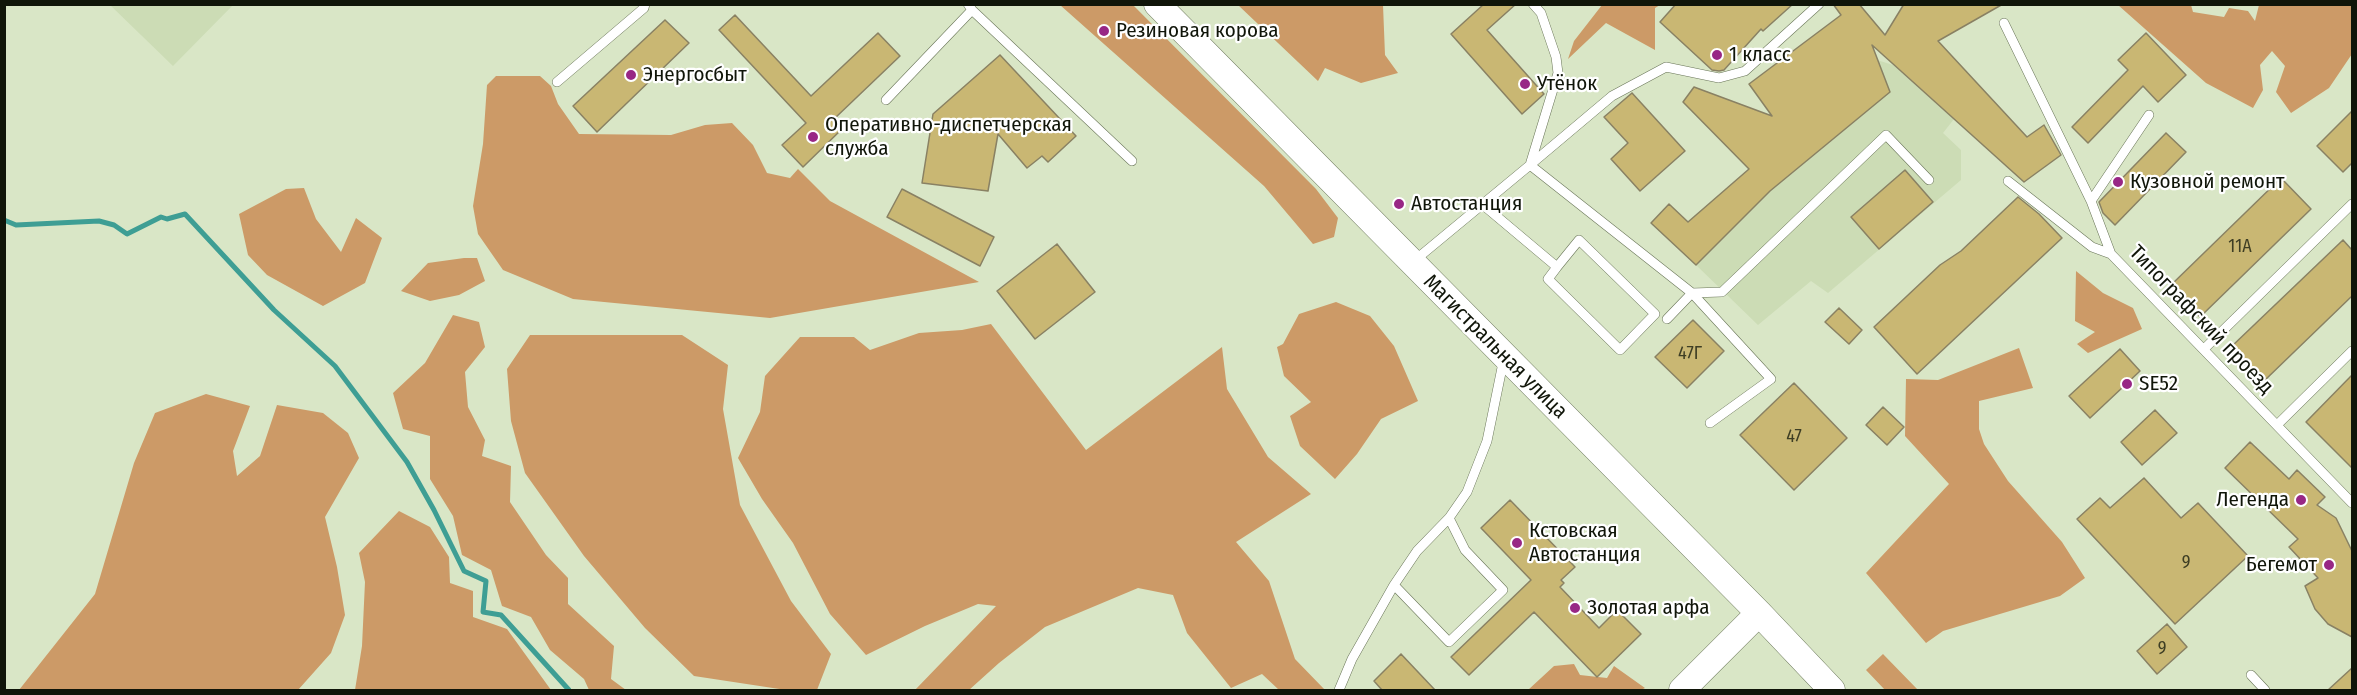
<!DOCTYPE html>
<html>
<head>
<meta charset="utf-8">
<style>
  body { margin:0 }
  #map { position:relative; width:2357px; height:695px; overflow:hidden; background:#d9e6c6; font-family:"Fira Sans Condensed",sans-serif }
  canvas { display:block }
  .frame { position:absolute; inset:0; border:6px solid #101509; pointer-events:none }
</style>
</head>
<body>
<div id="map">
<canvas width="2357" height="695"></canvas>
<div class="frame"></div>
</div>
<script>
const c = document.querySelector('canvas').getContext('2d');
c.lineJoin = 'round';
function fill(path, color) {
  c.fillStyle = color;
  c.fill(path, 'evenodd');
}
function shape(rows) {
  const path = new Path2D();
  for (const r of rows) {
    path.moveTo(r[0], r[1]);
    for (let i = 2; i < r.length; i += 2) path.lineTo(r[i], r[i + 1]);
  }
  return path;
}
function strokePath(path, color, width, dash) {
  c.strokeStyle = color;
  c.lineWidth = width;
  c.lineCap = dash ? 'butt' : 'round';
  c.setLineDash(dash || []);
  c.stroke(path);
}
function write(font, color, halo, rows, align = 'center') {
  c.font = font + ' "Fira Sans Condensed",sans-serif';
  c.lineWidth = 4.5;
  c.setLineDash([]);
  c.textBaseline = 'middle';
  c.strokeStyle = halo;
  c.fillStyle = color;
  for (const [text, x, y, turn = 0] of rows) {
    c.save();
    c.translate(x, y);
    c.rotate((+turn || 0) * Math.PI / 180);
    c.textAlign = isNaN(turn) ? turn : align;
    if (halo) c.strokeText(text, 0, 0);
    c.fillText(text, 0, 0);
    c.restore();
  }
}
fill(shape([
  [110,5,233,5,173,66],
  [1877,60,1893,65,1954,119,1943,133,1961,150,1961,180,1828,293,1811,281,1758,325,1696,265]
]), '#ccdcb5');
fill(shape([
  [1060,5,1133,5,1316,189,1338,218,1334,237,1313,244,1264,186],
  [1238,5,1383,5,1385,55,1398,73,1361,83,1325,68,1318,81],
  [1602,5,1660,5,1655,8,1655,50,1606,23,1568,59,1574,41],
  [2118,5,2191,5,2193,12,2224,17,2229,8,2248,11,2255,21,2259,5,2352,5,2352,54,2329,88,2291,113,2276,92,2285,66,2272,51,2260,65,2263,90,2253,108,2206,83],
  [496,76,540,76,551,86,558,104,579,134,671,135,705,125,732,123,753,145,767,173,790,178,798,169,830,201,979,282,770,318,573,299,503,270,478,234,473,206,483,144,487,85],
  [304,188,316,219,341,252,356,218,382,238,365,283,323,306,267,275,248,255,239,214,286,189],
  [464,258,477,258,485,281,459,295,430,301,401,291,428,263],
  [2076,271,2103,293,2133,308,2142,329,2088,353,2077,344,2095,332,2075,321],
  [1336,302,1370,316,1394,346,1418,401,1381,419,1357,454,1335,479,1300,446,1290,416,1311,402,1284,376,1277,347,1283,344,1299,314],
  [453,315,479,322,485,347,465,372,468,407,485,440,482,456,511,466,510,502,546,555,568,578,568,604,614,646,611,679,626,690,589,690,584,679,550,650,531,617,502,606,491,570,462,555,453,516,430,479,430,436,403,429,393,393,425,363],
  [991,324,1086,450,1222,347,1227,389,1268,457,1311,494,1236,542,1269,581,1295,659,1325,690,1279,690,1262,674,1231,688,1187,633,1173,595,1138,588,1045,627,999,663,969,690,915,690,996,606,978,604,925,626,866,655,830,614,793,543,762,499,738,458,760,412,765,376,800,337,854,337,870,350,919,333,962,330],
  [530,335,682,335,728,365,723,409,740,505,791,601,831,654,817,690,786,690,694,676,645,628,584,556,525,473,511,421,507,369],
  [2019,348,2033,388,1979,401,1979,429,1984,444,2008,481,2062,542,2085,578,2060,596,1943,631,1926,643,1866,573,1949,484,1905,436,1906,379,1938,380],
  [206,394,250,406,233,451,237,476,260,456,277,405,323,413,348,433,359,458,325,517,337,567,345,615,331,653,298,690,19,690,95,594,134,463,155,413],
  [399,511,430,527,449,557,450,583,473,591,473,617,507,629,551,690,355,690,362,646,365,582,359,553],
  [1883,654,1918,690,1885,690,1866,670],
  [1574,664,1580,675,1607,678,1614,666,1645,688,1641,690,1528,690,1554,666]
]), '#cc9a67');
strokePath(shape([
  [4,220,16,225,99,221,114,225,127,234,161,217,167,219,185,214,274,310,335,366,407,462,434,510,464,571,486,581,483,612,501,615,569,690]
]), '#3e9e94', 5);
const building = shape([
  [1484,4,1516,4,1487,30,1544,94,1522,114,1451,34,1484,4],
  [1676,4,1793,4,1763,31,1761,29,1724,70,1719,71,1712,70,1660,22,1676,4],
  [1833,4,1859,4,1885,35,1904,4,2003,4,1938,41,2027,137,2044,125,2061,155,2024,182,1872,45,1890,92,1770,191,1696,265,1651,223,1669,204,1688,222,1749,169,1683,102,1694,87,1772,116,1749,84,1841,15,1833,4],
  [735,15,811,96,878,33,900,56,834,119,843,128,803,167,782,145,806,123,719,30,735,15],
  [665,20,689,43,597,132,573,106,665,20],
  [2146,33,2186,75,2158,102,2143,86,2088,143,2072,127,2128,70,2118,60,2146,33],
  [1000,55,1076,136,1048,162,1042,156,1027,168,998,134,988,191,922,183,933,114,1000,55],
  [1632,93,1685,151,1640,191,1611,159,1628,143,1604,117,1632,93],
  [2352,111,2352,163,2343,172,2317,146,2352,111],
  [2166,133,2186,152,2115,225,2103,213,2099,202,2166,133],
  [1905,170,1933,202,1879,249,1851,217,1905,170],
  [2281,178,2311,209,2200,317,2170,286,2281,178],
  [902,189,994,237,980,266,887,217,902,189],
  [2018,197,2039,214,2062,238,1917,374,1874,327,1940,265,1961,251,2018,197],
  [2343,240,2352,250,2352,296,2264,381,2231,347,2343,240],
  [1057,244,1095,292,1035,339,997,291,1057,244],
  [1839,308,1862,330,1849,344,1825,322,1839,308],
  [1693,320,1724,351,1687,388,1655,357,1693,320],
  [2120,349,2140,371,2090,418,2069,396,2120,349],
  [2352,375,2352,468,2306,422,2352,375],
  [1794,383,1847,438,1794,490,1740,435,1794,383],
  [1883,407,1904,427,1887,445,1866,425,1883,407],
  [2155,410,2177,433,2142,465,2121,442,2155,410],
  [2250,442,2289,479,2297,470,2325,497,2317,505,2336,518,2352,551,2352,637,2328,624,2315,609,2305,586,2318,578,2289,547,2298,539,2225,468,2250,442],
  [2144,478,2181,518,2198,503,2248,556,2175,624,2077,519,2100,498,2110,508,2144,478],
  [1510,500,1575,567,1561,580,1564,583,1560,587,1599,628,1617,610,1641,634,1597,677,1534,612,1469,675,1451,657,1531,580,1481,528,1510,500],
  [2167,624,2187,647,2157,674,2137,651,2167,624],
  [1401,654,1435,690,1382,690,1374,681,1401,654],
  [2352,668,2352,690,2328,690,2352,668]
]);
fill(building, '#c9b773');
strokePath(building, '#898163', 1.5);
const lane = shape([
  [1819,4,1745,71,1719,78,1666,67,1612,96,1530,165,1692,293,1722,292,1886,135,1929,180],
  [972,10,1132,161],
  [2004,23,2091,201],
  [557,82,644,8,645,4],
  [886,100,972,10,968,4],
  [2008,181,2092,247,2111,254,2352,503],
  [1482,204,1557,267,1579,240,1655,314,1620,350,1548,279,1557,267],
  [2111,254,2091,201,2149,115],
  [1414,261,1530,165,1558,73,1556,57,1541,13,1533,4],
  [1667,319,1692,293,1771,379,1710,423],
  [2204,349,2352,204],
  [2277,425,2352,351],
  [1394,585,1449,642,1503,590,1465,550,1449,518],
  [2251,675,2265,690],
  [1339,690,1352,659,1394,585,1417,551,1449,518,1467,492,1487,441,1504,358]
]);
const secondary = shape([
  [1157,4,1759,613,1832,690],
  [1682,690,1759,613]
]);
strokePath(lane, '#697558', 10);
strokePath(secondary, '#697558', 27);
strokePath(lane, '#fff', 9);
strokePath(secondary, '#fff', 26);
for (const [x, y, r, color] of [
  [1104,31,6,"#982785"],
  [1717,55,6,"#982785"],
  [631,75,6,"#982785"],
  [1525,84,6,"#982785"],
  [813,137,6,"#982785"],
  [2118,182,6,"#982785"],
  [1399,204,6,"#982785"],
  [2127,384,6,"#982785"],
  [2301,500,6,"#982785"],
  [1517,543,6,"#982785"],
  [2329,565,6,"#982785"],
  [1575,608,6,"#982785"]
]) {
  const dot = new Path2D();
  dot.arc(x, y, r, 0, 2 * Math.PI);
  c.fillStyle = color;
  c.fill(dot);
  strokePath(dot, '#fff', 2);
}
write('18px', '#3e3e24', null, [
  ["11А",2240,247],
  ["47Г",1690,354],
  ["47",1794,437],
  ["9",2186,563],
  ["9",2162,649]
]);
write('21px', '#101509', '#fff', [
  ["Резиновая корова",1116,31],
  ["1 класс",1729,55],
  ["Энергосбыт",643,75],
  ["Утёнок",1537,84],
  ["Оперативно-диспетчерская",825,125],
  ["служба",825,149],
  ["Кузовной ремонт",2130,182],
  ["Автостанция",1411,204],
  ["SE52",2139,384],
  ["Легенда",2289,500,"right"],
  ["Кстовская",1529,531],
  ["Автостанция",1529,555],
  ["Бегемот",2317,565,"right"],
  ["Золотая арфа",1587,608]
], 'left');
write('21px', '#101509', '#fff', [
  ["Типографский проезд",2201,320,46],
  ["Магистральная улица",1495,347,45]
]);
</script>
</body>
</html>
